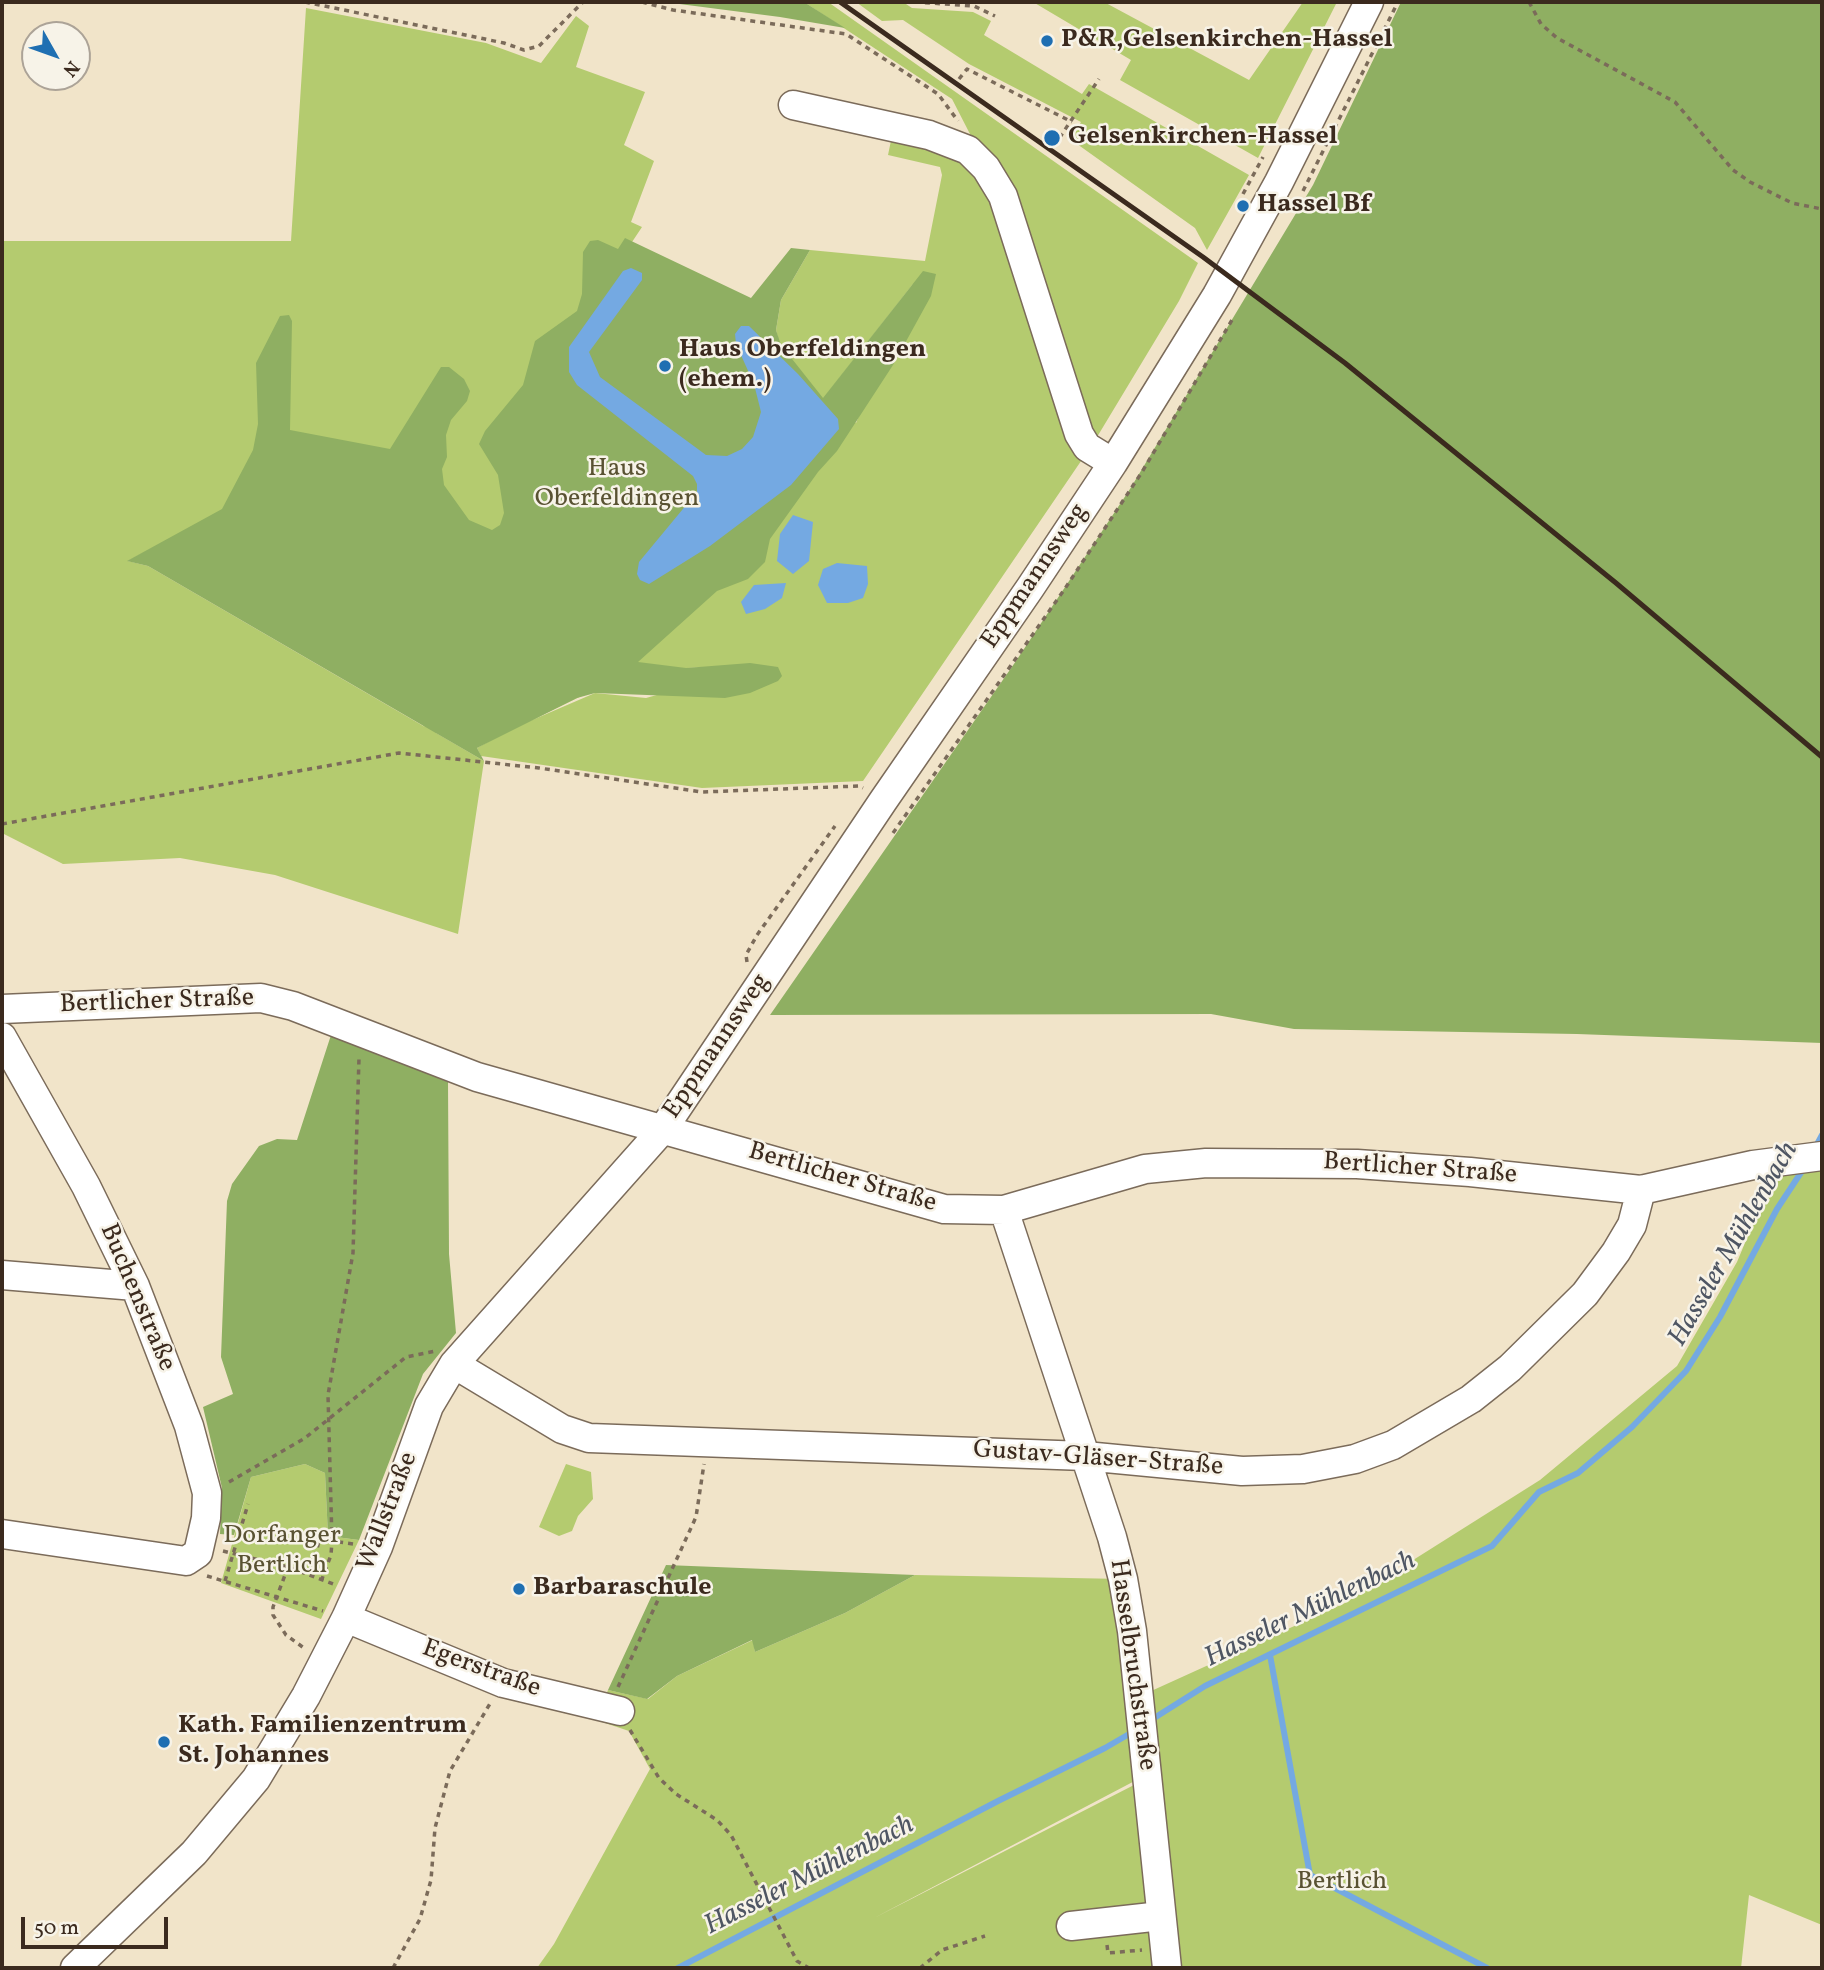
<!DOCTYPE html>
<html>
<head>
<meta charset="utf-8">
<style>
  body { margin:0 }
  #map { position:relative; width:1824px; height:1970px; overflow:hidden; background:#f1e4c9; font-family:Vollkorn,serif }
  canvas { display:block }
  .frame { position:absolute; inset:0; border:4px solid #3b2a1e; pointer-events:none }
  .north { position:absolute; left:21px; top:21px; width:70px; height:70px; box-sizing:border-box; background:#f7f3e8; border:2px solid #aca397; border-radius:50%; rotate:130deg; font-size:19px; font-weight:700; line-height:28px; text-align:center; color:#3b2a1e }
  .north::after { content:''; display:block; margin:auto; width:24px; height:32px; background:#1f6fb2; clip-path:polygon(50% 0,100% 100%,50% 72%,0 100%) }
  .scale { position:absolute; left:21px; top:1917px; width:147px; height:32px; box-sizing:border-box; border:4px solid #3b2a1e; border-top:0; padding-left:9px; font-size:21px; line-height:24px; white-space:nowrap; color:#3b2a1e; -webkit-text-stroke:5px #f7f3e8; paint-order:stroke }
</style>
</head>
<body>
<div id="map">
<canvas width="1824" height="1970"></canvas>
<div class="frame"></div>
<div class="north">N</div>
<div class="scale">50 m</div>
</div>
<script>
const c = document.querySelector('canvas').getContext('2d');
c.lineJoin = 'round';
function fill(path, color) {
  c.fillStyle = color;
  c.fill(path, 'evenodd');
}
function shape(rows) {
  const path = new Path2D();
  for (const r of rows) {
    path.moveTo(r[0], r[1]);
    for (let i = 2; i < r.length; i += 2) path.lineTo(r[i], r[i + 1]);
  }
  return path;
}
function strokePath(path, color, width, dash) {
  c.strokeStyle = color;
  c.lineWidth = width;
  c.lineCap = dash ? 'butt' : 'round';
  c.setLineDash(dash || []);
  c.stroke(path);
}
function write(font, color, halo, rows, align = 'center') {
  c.font = font + ' Vollkorn,serif';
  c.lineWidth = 5;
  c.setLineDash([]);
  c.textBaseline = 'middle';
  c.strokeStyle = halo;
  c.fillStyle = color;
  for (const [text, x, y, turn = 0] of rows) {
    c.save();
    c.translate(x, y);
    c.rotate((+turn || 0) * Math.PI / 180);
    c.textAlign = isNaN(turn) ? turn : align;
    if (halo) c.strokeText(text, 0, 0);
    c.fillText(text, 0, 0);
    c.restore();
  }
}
fill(shape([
  [804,2,828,2,1198,263,1179,301,1094,442,863,781,702,788,481,756,477,748,493,739,436,733,484,761,458,934,275,875,180,858,63,864,2,833,2,241,291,241,306,8,486,43,541,63,576,16,589,26,576,67,645,92,624,145,654,161,631,222,642,227,628,248,780,346,776,330,781,300,810,250,925,261,942,175,940,167,888,155,893,131,958,154,971,136,952,99],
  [913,284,856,423,827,394],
  [201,522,425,727,148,566,128,561],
  [765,665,646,698,595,693,530,721,635,670],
  [856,2,903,2,912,8,973,12,991,21,984,35,1082,94,1089,84,1249,175,1207,250,1195,228,1070,139,1081,122,969,64,903,20,882,21],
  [1033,2,1104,2,1249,80,1303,2,1337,2,1258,158,1120,80,1131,60],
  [1822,1159,1822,1925,1749,1895,1741,1968,1177,1968,1149,1692,1345,1603,1540,1480,1677,1366,1737,1262,1778,1164],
  [305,1464,325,1473,328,1536,359,1540,321,1619,221,1583,251,1477],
  [566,1464,591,1472,593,1499,578,1516,572,1531,559,1536,539,1527],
  [915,1575,1123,1579,1146,1775,874,1918,1134,1785,1153,1968,537,1968,554,1944,650,1769,629,1731,596,1720,608,1690,648,1699,677,1676,753,1640,755,1652,845,1613]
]), '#b4cb6f');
fill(shape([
  [664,2,804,2,845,28,780,17],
  [1401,2,1822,2,1822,1043,1577,1034,1294,1029,1211,1014,770,1015,1016,661,1130,489,1313,185],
  [625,238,751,298,791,248,810,250,781,300,776,330,781,345,823,398,923,271,936,274,931,296,893,365,837,451,818,472,770,539,765,562,748,579,717,591,638,662,686,668,750,663,778,667,782,676,778,681,750,693,725,698,595,693,577,698,477,748,484,761,148,566,127,561,222,509,253,450,258,424,256,363,280,316,289,315,292,321,290,430,390,449,441,367,449,367,464,379,470,391,467,401,451,420,446,435,447,457,442,469,444,485,469,520,492,530,500,525,504,513,498,475,479,444,485,431,523,385,535,341,577,311,582,294,583,252,590,241,598,240,618,249],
  [331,1035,448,1082,449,1254,456,1333,423,1374,359,1540,328,1536,325,1473,305,1464,251,1477,234,1535,220,1534,222,1488,203,1407,233,1394,221,1357,227,1201,232,1184,259,1146,277,1139,297,1140],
  [666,1565,915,1575,845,1613,755,1652,752,1640,677,1676,647,1699,608,1690]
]), '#8faf62');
fill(shape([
  [631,268,642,273,642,280,589,352,600,377,706,455,727,456,742,449,753,437,761,412,754,384,736,344,735,334,741,326,749,326,798,374,838,419,839,429,791,485,710,546,649,584,640,580,637,574,639,562,697,492,697,484,693,476,577,385,569,372,569,347,623,271],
  [793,515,813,522,809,561,793,574,777,561,780,534],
  [837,563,867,566,868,584,863,598,848,603,827,603,818,585,823,569],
  [786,583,782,598,765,609,746,614,741,602,754,585]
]), '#74a9e2');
strokePath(shape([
  [1814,1150,1822,1135],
  [1270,1655,1310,1875,1487,1968],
  [1151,1720,1205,1686,1492,1546,1539,1492,1578,1473,1632,1427,1686,1371,1720,1317,1777,1209,1804,1168],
  [678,1968,998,1801,1105,1748,1136,1730]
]), '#74a9e2', 6);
const minor = shape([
  [793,105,929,135,968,150,986,168,1003,196,1079,434,1087,447,1113,463],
  [2,1009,261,998,293,1006,477,1077,944,1209,1004,1210,1145,1169,1206,1163,1357,1164,1470,1172,1641,1190,1753,1165,1822,1156],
  [2,1037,86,1186,135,1286,189,1426,207,1493,206,1518,198,1553,186,1561,2,1534],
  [1004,1210,1112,1537,1123,1579,1132,1631,1167,1968],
  [2,1275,135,1286],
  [454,1364,562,1429,589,1438,1085,1456,1242,1471,1303,1469,1355,1459,1393,1445,1471,1399,1510,1368,1585,1294,1616,1252,1632,1225,1641,1190],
  [346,1618,503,1683,620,1711],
  [1071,1926,1161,1916],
  [75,1968,194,1853,256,1779,306,1696,346,1618,378,1547,429,1406,454,1364,663,1129,883,801,1030,588,1113,463,1217,295,1279,182,1369,2]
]);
strokePath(minor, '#7b6b5a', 31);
strokePath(shape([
  [305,2,504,43,524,50,539,46,583,2],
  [642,2,673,10,846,34,938,94,958,121],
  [915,2,974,6,995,16],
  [1529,2,1541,24,1557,38,1675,102,1733,170,1750,182,1792,203,1822,209],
  [959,79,967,69,1072,122],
  [1054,146,1099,79],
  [1303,191,1398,2],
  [1243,194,1263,157],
  [2,824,399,753,539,768,702,792,859,786,863,788],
  [893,833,1064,590,1142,472,1232,320],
  [747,962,746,955,757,935,835,826],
  [229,1482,305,1438,406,1357,436,1351],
  [353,1544,332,1541,328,1395,353,1253,359,1058],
  [223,1551,288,1567,336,1585],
  [315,1557,320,1537,332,1541,331,1555,322,1579],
  [288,1567,273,1607,273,1615,286,1635,304,1648],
  [207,1576,323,1611],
  [225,1581,248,1504],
  [618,1687,696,1517,704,1464],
  [630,1730,659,1778,676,1794,717,1820,731,1835,797,1961,809,1968],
  [1107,1945,1108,1953,1142,1950],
  [393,1968,420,1919,431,1880,435,1828,450,1771,491,1702],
  [920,1968,942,1950,985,1936]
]), '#7b6b5a', 3.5, [5, 5]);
strokePath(minor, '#fff', 28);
strokePath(shape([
  [840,2,1203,257,1345,363,1616,583,1822,757]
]), '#3b2a1e', 5);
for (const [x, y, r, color] of [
  [1047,41,7,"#1f6fb2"],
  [1052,138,9,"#1f6fb2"],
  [1243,206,7,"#1f6fb2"],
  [665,366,7,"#1f6fb2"],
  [519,1589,7,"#1f6fb2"],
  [164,1742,7,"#1f6fb2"]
]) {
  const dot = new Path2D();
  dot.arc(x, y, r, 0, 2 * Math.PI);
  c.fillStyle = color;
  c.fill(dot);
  strokePath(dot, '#f7f3e8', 2.5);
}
write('bold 26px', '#3b2a1e', '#f7f3e8', [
  ["P&R,Gelsenkirchen-Hassel",1061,41],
  ["Gelsenkirchen-Hassel",1068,138],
  ["Hassel Bf",1257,206],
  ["Haus Oberfeldingen",679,351],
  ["(ehem.)",679,381],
  ["Barbaraschule",533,1589],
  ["Kath. Familienzentrum",178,1727],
  ["St. Johannes",178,1757]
], 'left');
write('26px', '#595232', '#f7f3e8', [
  ["Haus",617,470],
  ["Oberfeldingen",617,500],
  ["Dorfanger",282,1537],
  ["Bertlich",282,1567],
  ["Bertlich",1342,1883]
]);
write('26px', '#3b2a1e', '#f7f3e8', [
  ["Eppmannsweg",1036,577,-56],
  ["Bertlicher Straße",157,1003,-2],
  ["Eppmannsweg",718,1047,-56],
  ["Bertlicher Straße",1420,1170,4],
  ["Bertlicher Straße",842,1179,16],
  ["Buchenstraße",136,1298,67],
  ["Gustav-Gläser-Straße",1098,1460,4],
  ["Wallstraße",389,1512,-69],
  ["Hasselbruchstraße",1131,1665,82],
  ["Egerstraße",481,1670,20]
]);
write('italic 28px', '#4f5663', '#f7f3e8', [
  ["Hasseler Mühlenbach",1735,1245,-60],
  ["Hasseler Mühlenbach",1311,1611,-26],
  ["Hasseler Mühlenbach",810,1877,-27]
]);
</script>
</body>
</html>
